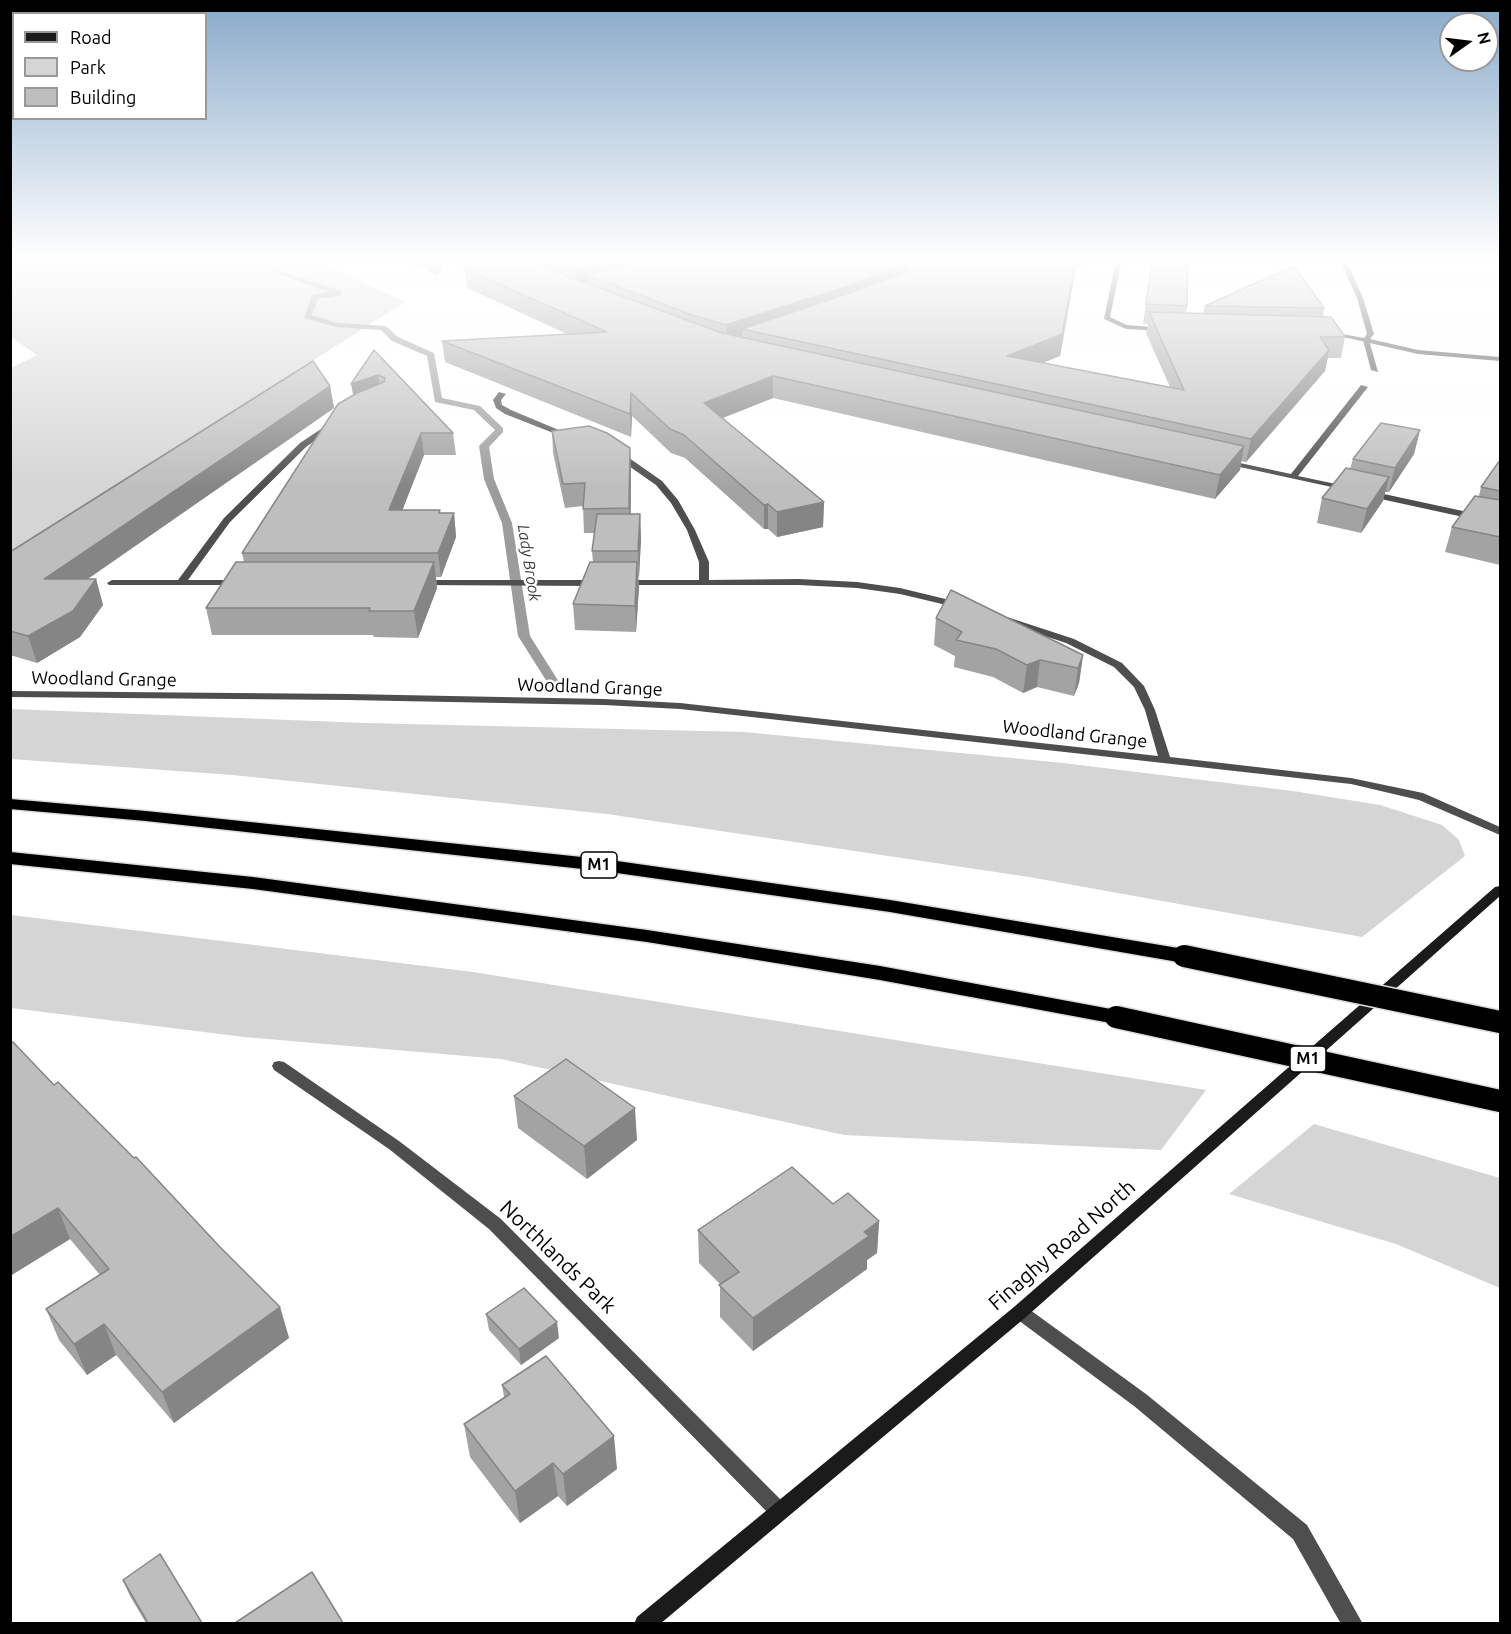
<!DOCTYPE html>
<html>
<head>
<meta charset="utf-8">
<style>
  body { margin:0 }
  #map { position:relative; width:1511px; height:1634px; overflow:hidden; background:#fff; font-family:Ubuntu,sans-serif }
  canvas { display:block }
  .frame { position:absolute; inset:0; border:12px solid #000; pointer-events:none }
  .legend { position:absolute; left:12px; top:12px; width:195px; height:108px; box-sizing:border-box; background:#fff; border:2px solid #999; margin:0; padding:8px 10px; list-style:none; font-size:18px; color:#000 }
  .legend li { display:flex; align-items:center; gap:12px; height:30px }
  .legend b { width:30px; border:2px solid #999 }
  .north { position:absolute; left:1439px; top:12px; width:60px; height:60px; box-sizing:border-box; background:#fff; border:2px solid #999; border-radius:50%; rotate:76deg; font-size:16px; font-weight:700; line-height:24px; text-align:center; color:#000 }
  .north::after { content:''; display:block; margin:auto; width:21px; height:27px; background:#000; clip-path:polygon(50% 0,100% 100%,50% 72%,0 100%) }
</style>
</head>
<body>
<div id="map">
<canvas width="1511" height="1634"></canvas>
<div class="frame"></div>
<ul class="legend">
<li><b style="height:8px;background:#1b1b1b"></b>Road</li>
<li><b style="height:16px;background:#d5d5d5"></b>Park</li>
<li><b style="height:16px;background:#bebebe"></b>Building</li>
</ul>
<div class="north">N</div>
</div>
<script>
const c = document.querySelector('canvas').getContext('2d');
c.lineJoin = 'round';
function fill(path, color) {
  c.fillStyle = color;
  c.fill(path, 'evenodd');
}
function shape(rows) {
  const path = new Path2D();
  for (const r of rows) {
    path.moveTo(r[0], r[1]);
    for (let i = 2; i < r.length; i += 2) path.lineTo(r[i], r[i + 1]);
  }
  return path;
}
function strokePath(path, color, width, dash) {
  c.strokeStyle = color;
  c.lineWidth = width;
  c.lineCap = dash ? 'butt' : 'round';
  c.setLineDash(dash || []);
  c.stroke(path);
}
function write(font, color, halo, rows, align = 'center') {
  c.font = font + ' Ubuntu,sans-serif';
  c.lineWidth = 5;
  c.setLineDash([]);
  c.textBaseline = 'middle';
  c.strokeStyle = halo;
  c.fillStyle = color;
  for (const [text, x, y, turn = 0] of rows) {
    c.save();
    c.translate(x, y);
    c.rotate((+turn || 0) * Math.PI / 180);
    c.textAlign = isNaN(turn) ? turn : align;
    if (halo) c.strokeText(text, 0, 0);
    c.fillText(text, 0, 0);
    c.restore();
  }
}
fill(shape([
  [11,260,316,260,405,302,11,552,11,368,37,355,11,337],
  [11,709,365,723,745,732,1063,763,1293,791,1380,805,1442,825,1459,840,1465,856,1362,937,1029,877,607,814,233,775,11,759],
  [11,915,473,972,1206,1090,1161,1150,844,1135,501,1059,244,1037,11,1008],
  [1314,1124,1500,1178,1500,1288,1396,1244,1229,1194]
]), '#d5d5d5');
fill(shape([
  [262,260,269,260,280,271,341,291,341,295,318,299,311,315,337,323,386,326,398,337,434,353,442,398,480,406,503,428,503,432,489,447,494,479,512,523,530,636,559,682,557,685,549,685,518,636,502,523,484,479,479,446,495,430,474,410,435,402,427,356,392,341,381,330,336,327,304,318,312,295,329,292,276,273,262,260]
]), '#9c9c9c');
const highway = shape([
  [10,799,146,811,610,860,890,900,1184,949,1191,951,1194,956,1191,961,1184,963,890,912,610,872,146,821,10,809,10,799],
  [10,852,253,877,647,930,880,966,1116,1010,1123,1012,1127,1017,1123,1022,1116,1024,880,980,647,942,253,889,10,864,10,852]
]);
strokePath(highway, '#dbdbdb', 3);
fill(shape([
  [1366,338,1369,340,1378,372,1371,370,1363,340,1366,338],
  [1020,1305,1026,1307,1146,1394,1307,1525,1363,1624,1341,1624,1293,1539,1134,1406,1014,1317,1011,1312,1014,1307,1020,1305]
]), '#4e4e4e');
fill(shape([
  [1116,260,1122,260,1110,317,1127,325,1163,328,1165,329,1165,331,1126,329,1104,319,1116,260],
  [1340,260,1346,260,1363,298,1374,334,1370,339,1418,350,1500,357,1500,361,1418,354,1348,338,1328,335,1327,334,1330,332,1364,338,1367,334,1357,298,1340,260],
  [1361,385,1368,387,1298,476,1350,487,1350,491,1226,464,1222,462,1226,460,1291,474,1361,385],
  [499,392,506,394,501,400,502,405,511,410,573,436,566,438,505,414,496,408,493,400,499,392],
  [330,423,337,425,306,447,230,522,188,580,238,580,243,583,241,585,109,585,107,583,112,580,178,580,224,518,300,443,330,423],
  [616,453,622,453,662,481,678,500,695,530,709,562,709,580,799,579,857,582,900,588,962,603,964,605,959,608,900,594,857,588,799,585,621,585,619,583,624,580,699,580,699,562,687,530,671,503,656,485,616,457,616,453],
  [1370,491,1500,519,1500,525,1367,496,1367,492,1370,491],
  [420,580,598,580,603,583,598,586,417,585,415,583,420,580],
  [1007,617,1074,639,1122,663,1144,686,1155,710,1170,757,1351,778,1423,793,1500,827,1500,835,1419,800,1351,784,680,709,604,705,348,700,10,697,10,691,348,694,604,699,680,703,1158,756,1145,710,1134,687,1114,667,1066,643,1003,622,1002,620,1007,617],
  [279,1061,284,1062,399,1141,501,1219,786,1505,789,1511,786,1517,779,1520,772,1517,489,1229,389,1149,274,1070,272,1066,274,1062,279,1061]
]), '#4e4e4e');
fill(shape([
  [1500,886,1500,896,1026,1317,660,1624,634,1624,637,1617,1014,1307,1495,887,1500,886]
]), '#1b1b1b');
fill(highway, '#000');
const highwayBridge = shape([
  [1184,956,1500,1022],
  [1116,1017,1500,1101]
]);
strokePath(highwayBridge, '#dbdbdb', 25, []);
strokePath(highwayBridge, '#000', 22);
fill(shape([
  [401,260,444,260,438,276,414,264,411,264],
  [464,260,1082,260,1081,268,1076,267,1060,356,1042,363,1170,387,1146,333,1148,324,1143,324,1152,260,1187,306,1186,313,1203,314,1205,306,1324,308,1323,317,1345,337,1341,358,1328,358,1325,371,1246,462,1241,461,1240,470,1215,499,773,398,723,418,824,502,823,527,777,537,768,529,764,529,685,458,671,453,632,416,631,437,445,362,442,341,567,334,467,288],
  [374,350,453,433,456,455,424,455,402,510,441,513,454,513,456,537,441,577,436,577,437,588,418,638,374,637,373,635,212,635,206,608,244,562,242,553,353,395],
  [330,386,334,408,88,579,96,579,103,605,80,637,37,663,10,655,10,552],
  [1420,430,1414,454,1389,492,1385,492,1383,501,1361,533,1317,523,1322,498,1350,469,1353,459],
  [552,431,631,471,631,514,640,514,641,539,639,577,638,577,639,587,636,632,575,630,573,604,593,562,592,551,594,533,584,533,583,506,565,508,553,453],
  [1500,460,1500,565,1445,552,1452,527,1479,496,1481,487],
  [936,618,1083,655,1079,683,1074,696,1037,687,1023,693,993,677,954,667,955,656,934,645],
  [10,1043,54,1085,280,1307,289,1338,174,1423,116,1355,87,1375,59,1340,46,1309,100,1275,70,1239,10,1276],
  [514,1096,637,1140,587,1179,518,1128],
  [833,1204,879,1221,877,1253,867,1260,867,1269,753,1351,720,1317,720,1284,699,1263,698,1230],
  [486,1314,559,1338,521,1365,489,1330],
  [502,1385,617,1469,567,1506,558,1496,520,1523,470,1457,464,1424,504,1397],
  [123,1580,202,1623,146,1623,130,1596]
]), '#a3a3a3');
fill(shape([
  [410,260,414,260,414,264,411,264],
  [436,260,444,260,438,276],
  [615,260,694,260,588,275,589,286,576,289,575,269],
  [1076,260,1077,260,1076,267,1060,356,1005,378,1007,356],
  [909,263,908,283,742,329,742,340,726,346,726,325],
  [1329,350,1325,371,1246,462,1251,439],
  [378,375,381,396,355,405,351,384],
  [773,376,773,398,704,425,704,403],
  [330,386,334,408,51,604,44,579],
  [631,393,632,416,631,437,630,414],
  [1420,430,1414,454,1389,492,1395,468],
  [421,433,424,455,393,534,389,510],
  [1244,446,1240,470,1215,499,1220,475],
  [630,448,631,471,630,532,629,508],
  [1389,477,1383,501,1361,533,1367,509],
  [824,502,823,527,777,537,777,512],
  [768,504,768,529,764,529,764,505],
  [454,513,456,537,441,577,438,553],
  [640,514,641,539,639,577,638,551],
  [434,562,437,588,418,638,414,611],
  [637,562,639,587,636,632,635,606],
  [96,579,103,605,80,637,37,663,28,636],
  [1083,655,1079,683,1074,696,1078,668],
  [1040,660,1037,687,1023,693,1027,665],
  [635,1108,637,1140,587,1179,584,1146],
  [58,1208,70,1239,10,1276,10,1237],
  [879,1221,877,1253,867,1260,867,1269,753,1351,753,1318],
  [280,1307,289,1338,174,1423,162,1392],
  [557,1322,559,1338,521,1365,519,1349],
  [104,1324,116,1355,87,1375,74,1344],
  [614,1436,617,1469,567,1506,563,1474],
  [553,1463,558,1496,520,1523,515,1491]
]), '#858585');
const building = shape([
  [464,260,530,260,570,277,722,333,1244,446,1220,475,773,376,704,403,824,502,777,512,768,504,764,505,684,435,670,429,631,393,630,414,442,341,607,332,465,269,464,260],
  [552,260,615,260,575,269,552,260],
  [648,260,1076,260,1062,334,1007,356,1184,390,1149,312,1331,317,1345,337,1320,337,1329,350,1251,439,742,329,853,292,910,270,911,266,909,263,848,286,726,325,689,314,588,275,648,260],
  [1152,260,1188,260,1187,306,1146,304,1152,260],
  [1294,266,1324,308,1205,306,1258,282,1294,266],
  [374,350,453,433,421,433,389,510,440,510,439,513,454,513,438,553,242,553,338,404,357,393,384,382,385,378,378,375,351,384,374,350],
  [313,361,330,386,44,579,96,579,73,611,28,636,10,631,10,552,313,361],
  [1381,423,1420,430,1395,468,1353,459,1381,423],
  [589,426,607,433,630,448,629,508,583,509,585,483,563,484,552,431,589,426],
  [1500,460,1500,491,1481,487,1500,460],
  [1346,468,1389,477,1367,509,1322,498,1346,468],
  [1475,496,1500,500,1500,537,1452,527,1475,496],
  [597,514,640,514,638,551,592,551,597,514],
  [236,562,434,562,414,611,369,611,370,608,206,608,236,562],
  [590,562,637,562,635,606,573,604,590,562],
  [951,590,1083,655,1078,668,1040,660,1027,665,996,649,956,640,962,632,936,618,951,590],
  [13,1042,54,1085,58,1082,134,1158,136,1157,220,1247,280,1307,162,1392,104,1324,74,1344,46,1309,109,1269,58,1208,10,1237,10,1043,13,1042],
  [566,1059,635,1108,584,1146,514,1096,566,1059],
  [792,1167,833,1204,848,1193,879,1221,864,1232,869,1236,753,1318,719,1285,739,1272,698,1230,792,1167],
  [524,1288,557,1322,519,1349,486,1314,524,1288],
  [546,1356,614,1436,563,1474,553,1463,515,1491,464,1424,510,1394,502,1385,546,1356],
  [160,1554,202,1623,148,1623,123,1580,160,1554],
  [312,1572,343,1623,235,1623,312,1572]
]);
fill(building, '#bebebe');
strokePath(building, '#858585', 1.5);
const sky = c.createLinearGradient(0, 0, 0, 489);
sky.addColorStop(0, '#89aaca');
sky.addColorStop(0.53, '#fff');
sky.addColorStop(1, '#ffffff00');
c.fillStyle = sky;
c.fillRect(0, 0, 1511, 489);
write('italic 16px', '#3d3d3d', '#fff', [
  ["Lady Brook",529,563,81]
]);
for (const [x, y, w] of [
  [599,865,36],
  [1308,1059,36]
]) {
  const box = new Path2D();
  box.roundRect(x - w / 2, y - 13, w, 26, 4.5);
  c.fillStyle = '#fff';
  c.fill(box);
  strokePath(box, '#000', 1.5);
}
write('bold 16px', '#000', null, [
  ["M1",599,865],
  ["M1",1308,1059]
]);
write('18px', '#000', '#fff', [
  ["Woodland Grange",104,679,1],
  ["Woodland Grange",590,687,2],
  ["Woodland Grange",1075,734,6]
]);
write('21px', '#000', '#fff', [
  ["Finaghy Road North",1062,1245,-41],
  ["Northlands Park",558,1257,44]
]);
</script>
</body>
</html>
